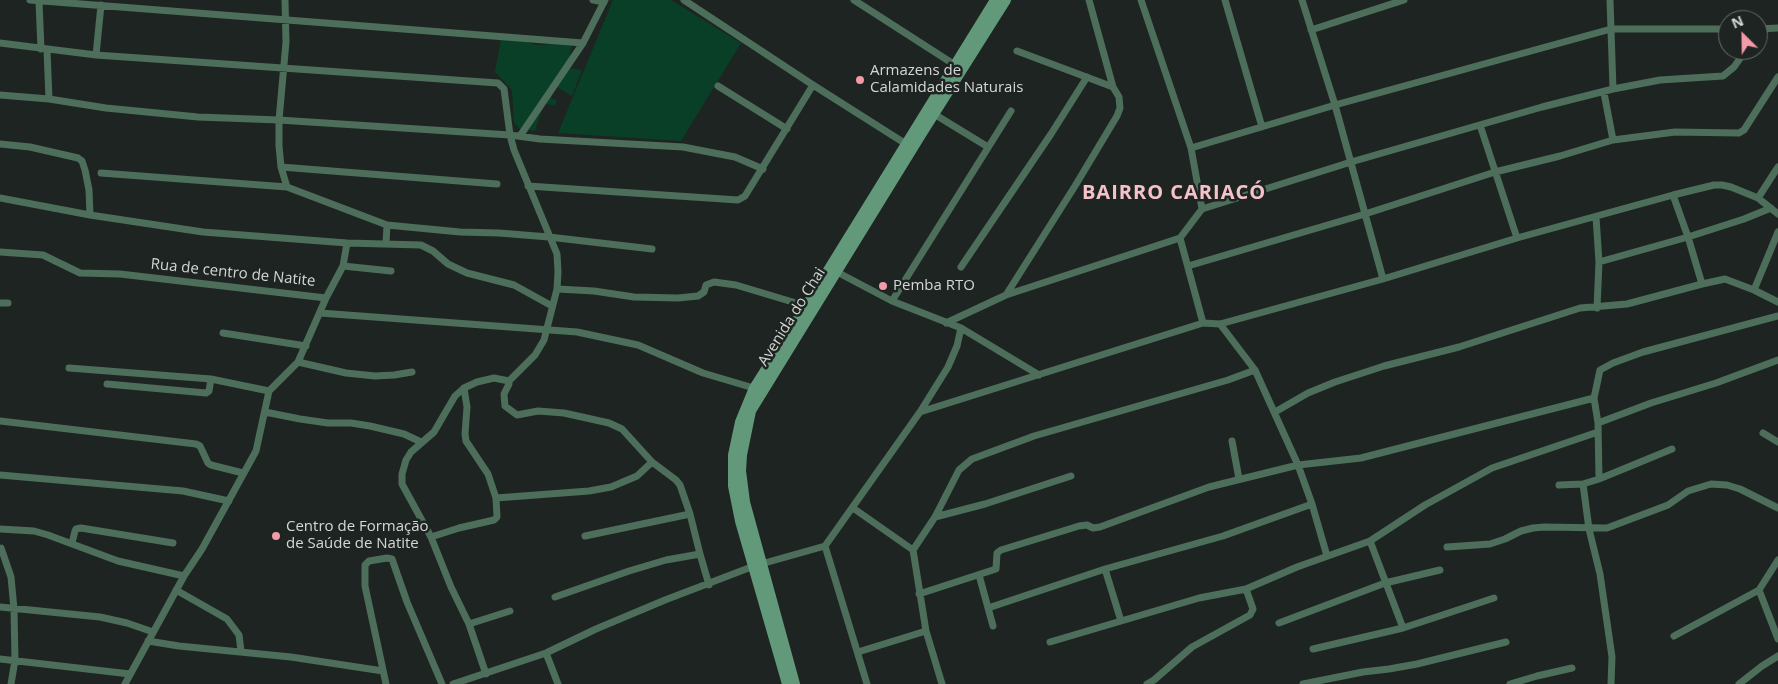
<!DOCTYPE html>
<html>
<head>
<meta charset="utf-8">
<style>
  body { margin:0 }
  #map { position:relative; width:1778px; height:684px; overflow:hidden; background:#1e2421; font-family:"Open Sans",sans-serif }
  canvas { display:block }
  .north { position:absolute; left:1718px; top:10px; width:50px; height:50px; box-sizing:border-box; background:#1e2421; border:1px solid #676c69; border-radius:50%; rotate:337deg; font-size:14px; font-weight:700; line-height:20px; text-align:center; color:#d4d8d5 }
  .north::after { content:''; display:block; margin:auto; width:18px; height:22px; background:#f39aa9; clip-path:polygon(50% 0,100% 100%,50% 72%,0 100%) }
</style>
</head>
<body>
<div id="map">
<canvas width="1778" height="684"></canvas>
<div class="north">N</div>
</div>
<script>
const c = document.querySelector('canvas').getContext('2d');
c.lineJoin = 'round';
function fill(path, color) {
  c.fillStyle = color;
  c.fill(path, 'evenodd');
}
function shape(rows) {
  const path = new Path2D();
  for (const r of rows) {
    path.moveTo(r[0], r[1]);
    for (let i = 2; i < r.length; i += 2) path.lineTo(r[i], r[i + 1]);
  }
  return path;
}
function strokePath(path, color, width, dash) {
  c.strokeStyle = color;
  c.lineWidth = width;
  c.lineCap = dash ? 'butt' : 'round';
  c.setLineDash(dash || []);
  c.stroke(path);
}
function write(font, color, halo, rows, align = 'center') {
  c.font = font + ' "Open Sans",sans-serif';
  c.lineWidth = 5;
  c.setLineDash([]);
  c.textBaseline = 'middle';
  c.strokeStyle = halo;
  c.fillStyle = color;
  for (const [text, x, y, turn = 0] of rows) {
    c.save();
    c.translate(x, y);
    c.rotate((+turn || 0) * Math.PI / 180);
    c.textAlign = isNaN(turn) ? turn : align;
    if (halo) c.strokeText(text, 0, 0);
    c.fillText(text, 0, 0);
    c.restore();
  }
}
fill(shape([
  [613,0,671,0,741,43,681,141,558,133],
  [501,39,520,39,536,45,562,44,571,46,569,68,582,70,572,96,557,87,551,98,557,101,555,106,544,103,535,131,520,129,514,123,512,90,495,72]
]), '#093f27');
strokePath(shape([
  [30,0,583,43],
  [285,0,286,42,279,120,510,135,540,139,683,147,735,157,763,169],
  [593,0,604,2],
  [684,0,813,85,906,144],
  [854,0,955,65],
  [1141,0,1191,148,1202,209],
  [1225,0,1262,127],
  [1302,0,1335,105,1383,279],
  [1610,0,1613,89],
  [39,2,41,49],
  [1758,29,1778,28],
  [1311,30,1404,0],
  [0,43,96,55,498,83,504,89,510,135,514,150,557,254,558,272,557,289],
  [47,50,49,99],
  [1017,51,1113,87],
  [96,55,101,5],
  [718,86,787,129],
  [1604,93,1613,140],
  [0,95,49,99,106,108,198,117,279,120,279,146,281,167,287,187,387,225,386,243],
  [934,114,988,147],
  [1480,125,1517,238],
  [520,136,583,43,605,0],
  [0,144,30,147,78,158,82,161,85,170,89,190,90,215],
  [1191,148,1335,105,1611,29,1728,29],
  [281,167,497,184],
  [101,173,287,187],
  [528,186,738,200,745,196,813,85],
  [1673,195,1688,237,1702,284],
  [0,198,90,215,203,232,347,243,343,266,326,298],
  [1758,198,1778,167],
  [1596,217,1599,262,1597,308],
  [387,225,460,232,499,233,549,237,652,249],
  [1180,238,1203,323],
  [347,243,421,245,433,251,448,264,467,273,514,285,552,306],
  [0,252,43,255,80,273,120,274,326,298,298,362,269,391,256,451,202,549,184,576,125,684],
  [1599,262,1688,237,1744,219,1771,208],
  [343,266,391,271],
  [1188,266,1365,214,1495,172,1560,156,1613,140,1675,132,1739,133,1744,130,1778,77],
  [961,267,1051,134,1087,77],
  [837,272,892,301,961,328,1039,375],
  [1754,290,1778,232],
  [1006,295,1075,186,1117,116,1120,108,1119,97,1113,87,1089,0],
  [892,301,1011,111],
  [0,303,8,303],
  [320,313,577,332,638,345,703,373,757,389],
  [946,323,1006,295,1180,238,1202,209,1351,162,1542,107,1613,89,1660,80,1723,76,1734,67,1746,50],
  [1220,324,1255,370,1298,465,1312,504,1327,556],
  [223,333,306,346],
  [298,362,346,373,375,376,394,375,412,372],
  [69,368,211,379],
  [107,384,206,393,209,391,211,379,269,391],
  [464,388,467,407,465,434,466,441,488,474,496,498,497,517,494,520,459,528,431,537,451,587,469,624,486,674],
  [265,412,300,419,328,423,351,423,370,426,404,434,421,442],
  [920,412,1203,323,1220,324,1383,279,1517,238,1673,195,1714,185,1722,185,1731,187,1758,198,1778,214],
  [1275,412,1308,393,1335,382,1384,366,1459,347,1580,308,1627,304,1702,284,1725,279,1754,290,1778,302],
  [0,421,196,444,200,446,208,463,211,465,243,473],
  [1598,423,1651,403,1716,383,1778,360],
  [1763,433,1778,442],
  [1232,441,1239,479],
  [0,475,183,491,229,501],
  [1599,479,1598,423,1594,398,1600,370,1613,363,1643,352,1778,316],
  [1583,484,1589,529,1600,574,1612,657,1611,684],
  [1559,485,1583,484,1599,479,1672,449],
  [496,498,589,491,611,487,637,476,652,462],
  [853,508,913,550],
  [935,517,985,504,1071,476],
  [0,529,34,531,48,535,118,561,184,576],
  [585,536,690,514],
  [431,537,402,484,402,474,406,460,411,452,434,432,455,396,464,388,477,382,494,378,509,381],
  [1370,541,1403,628],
  [72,543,75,531,76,529,81,528,173,543],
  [825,546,867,684],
  [1447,547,1490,544,1505,539,1521,531,1533,528,1544,527,1607,528,1668,505,1688,491,1711,484,1727,485,1740,489,1778,508],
  [1,548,11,577,14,609,15,660,11,684],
  [700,554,709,585],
  [1105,569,1121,621],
  [979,575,993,626],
  [176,590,227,619,239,635,241,651],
  [1759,590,1778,639],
  [919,594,996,569,997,553,1001,550,1079,526,1087,525,1093,528,1100,527,1209,487,1298,465,1361,458,1594,398],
  [555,597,629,571,666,560,700,554,690,514,680,485,676,480,652,462,622,429,609,423,564,413,538,411,517,415,505,406,504,394,509,384,509,381,535,355,544,340,557,289,594,291,634,297,678,298,698,296,704,292,706,285,714,282,736,285,806,306],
  [0,607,100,617,127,623,153,632],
  [988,608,1105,569,1223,536,1312,504],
  [1279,623,1385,583,1440,570],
  [469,624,510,611],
  [1674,636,1759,590,1778,560],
  [148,641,179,646,291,657,383,671],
  [1050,642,1199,598,1246,589,1297,567,1370,541,1425,505,1492,468,1598,432],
  [1313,649,1403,628,1494,598],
  [858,652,926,631],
  [546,653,558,684],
  [0,659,130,674],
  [386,684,365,586,365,565,369,561,387,558,392,559,407,602,442,684],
  [453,684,546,653,596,629,665,600,754,566,825,546,920,412,948,367,957,346,961,328],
  [942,684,926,631,913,550,935,517,959,470,972,459,1034,436,1228,380,1255,370],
  [1147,684,1154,680,1192,647,1250,615,1253,609,1246,589],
  [1303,684,1363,672,1389,669,1417,664,1506,642],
  [1510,684,1537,676,1572,668],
  [1739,684,1762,666,1778,656]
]), '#4c6e5a', 7);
strokePath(shape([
  [787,684,740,521,733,486,733,455,740,422,754,388,806,306,995,0],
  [795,684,745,502,741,471,742,455,751,411,921,135,1006,0]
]), '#61997a', 10);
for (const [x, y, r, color] of [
  [860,80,5,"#f39aa9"],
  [883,286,5,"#f39aa9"],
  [276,536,5,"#f39aa9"]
]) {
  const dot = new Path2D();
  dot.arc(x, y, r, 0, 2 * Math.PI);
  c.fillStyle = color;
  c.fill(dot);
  strokePath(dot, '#1e2421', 2);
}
write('15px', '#d4d8d5', '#1e2421', [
  ["Armazens de",870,71],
  ["Calamidades Naturais",870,88],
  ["Pemba RTO",893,286],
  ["Centro de Formação",286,527],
  ["de Saúde de Natite",286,544]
], 'left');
write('15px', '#d4d8d5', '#1e2421', [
  ["Rua de centro de Natite",233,273,6],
  ["Avenida do Chai",792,317,-58]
]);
c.letterSpacing = '1px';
write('bold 20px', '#f6c2c9', '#1e2421', [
  ["BAIRRO CARIACÓ",1174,193]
]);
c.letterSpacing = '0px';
</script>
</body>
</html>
